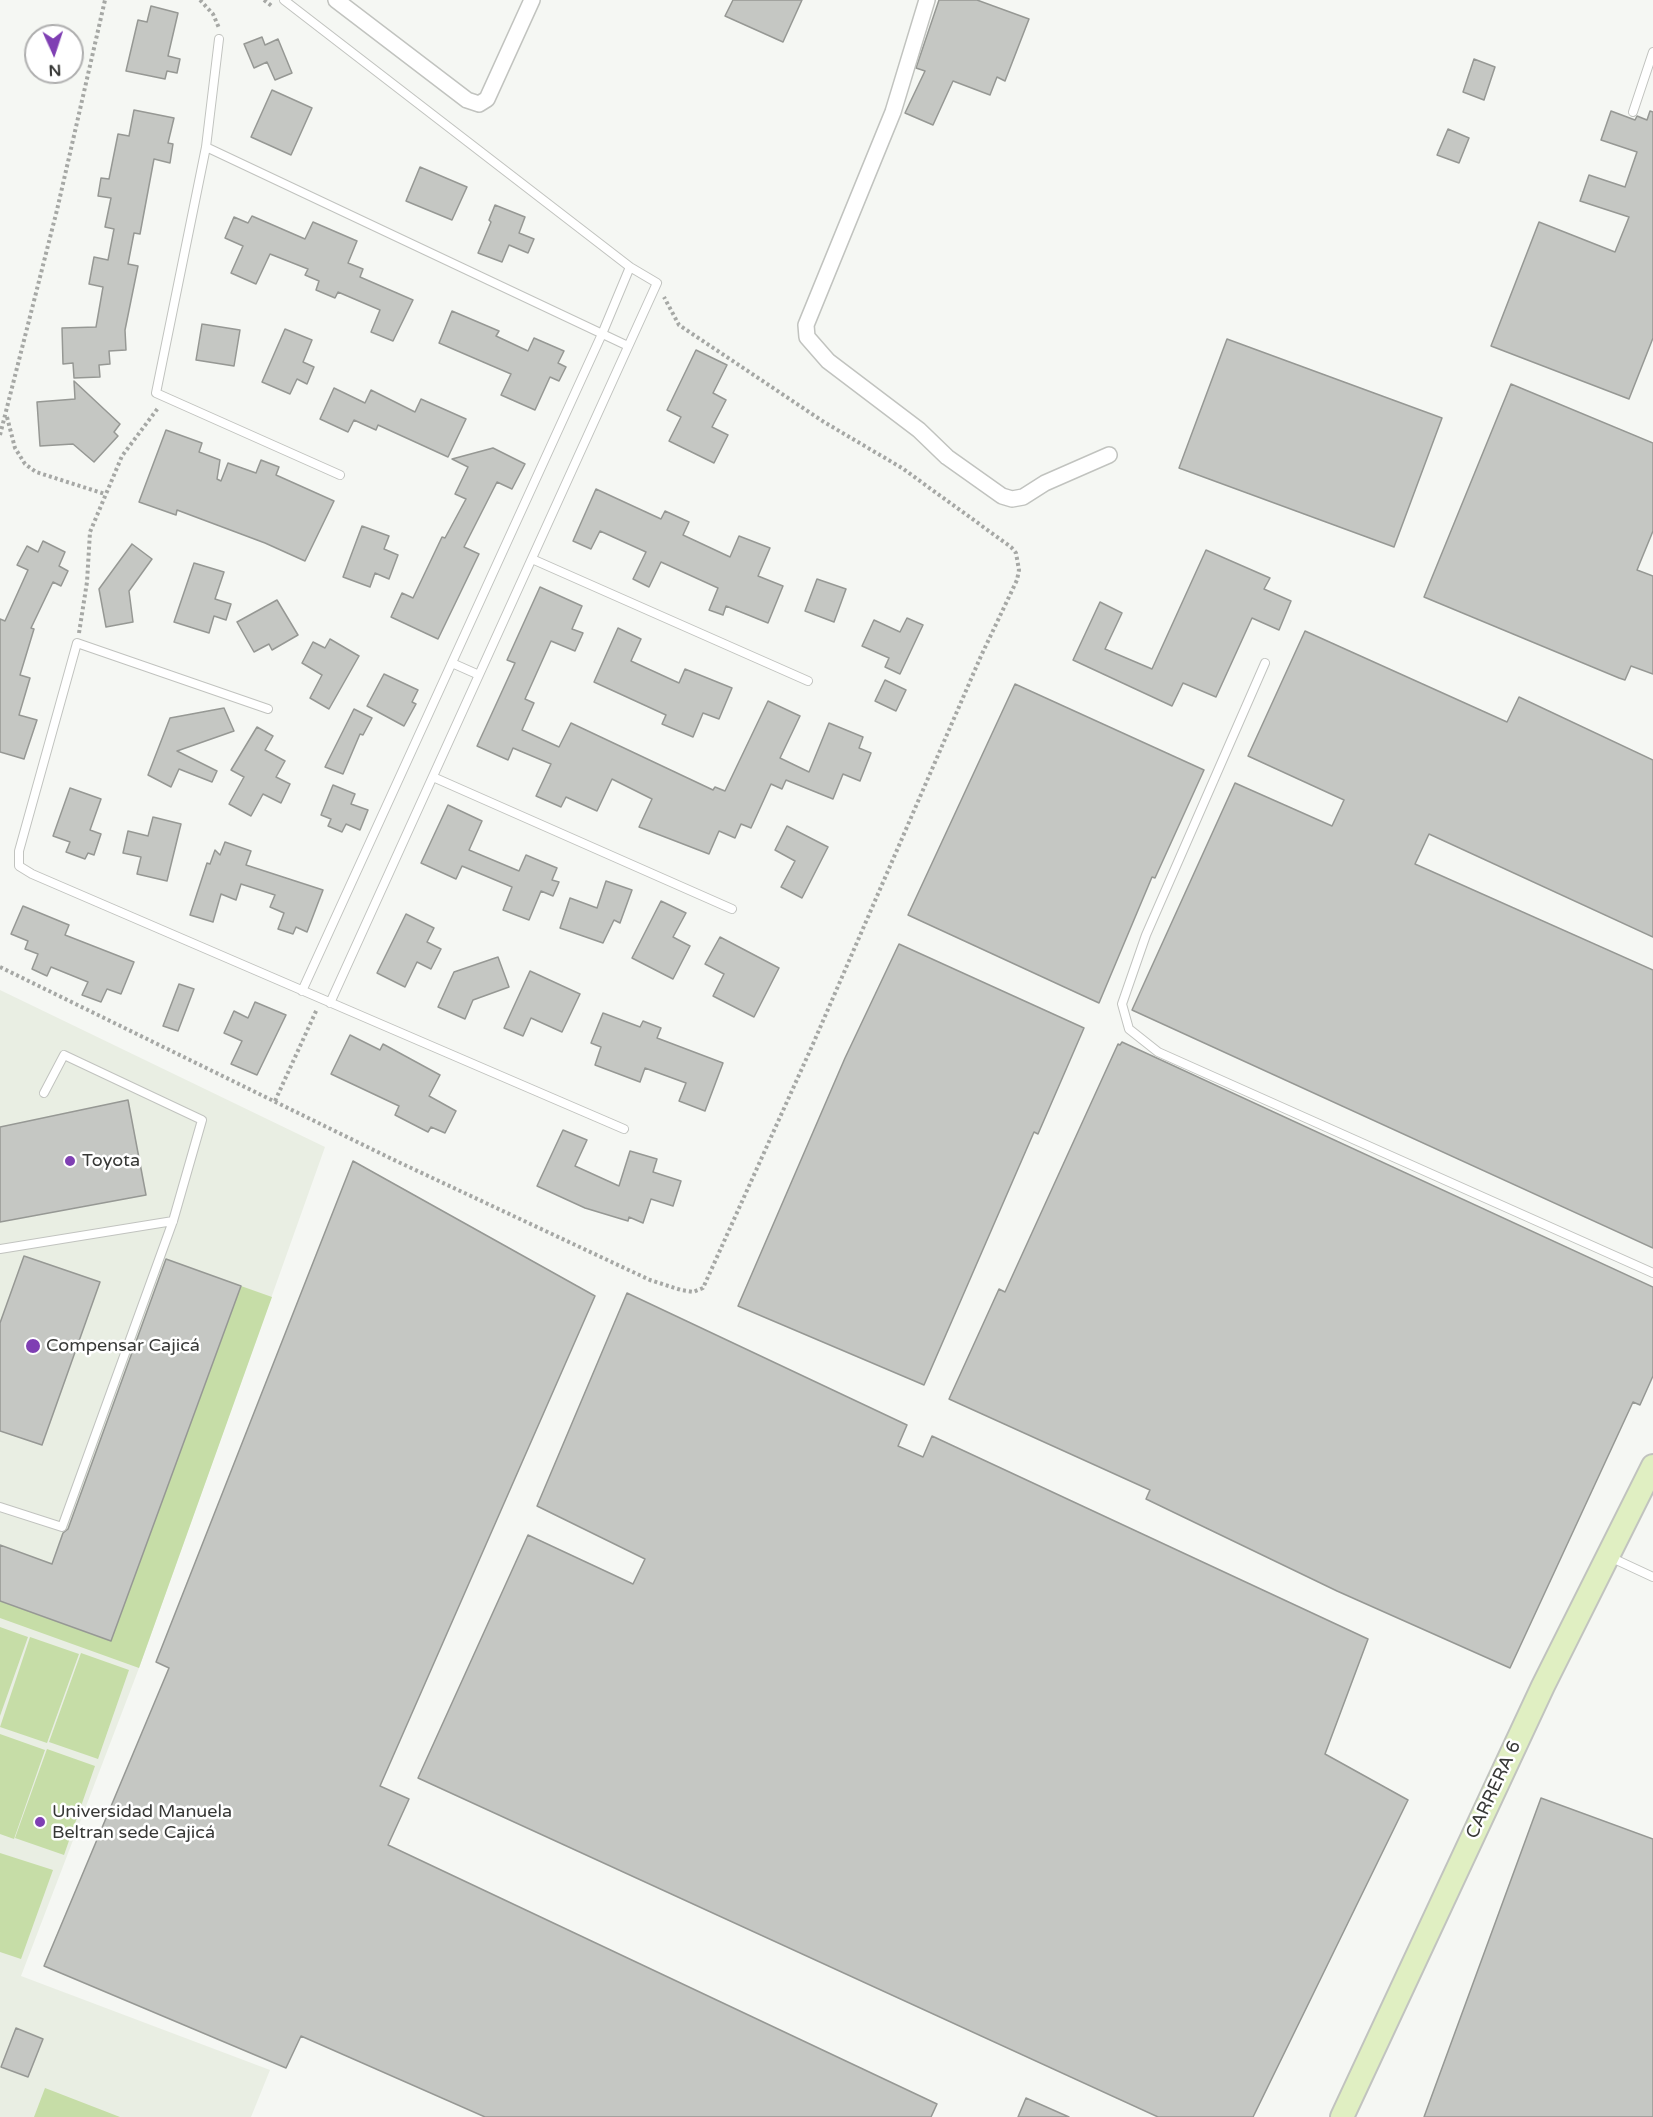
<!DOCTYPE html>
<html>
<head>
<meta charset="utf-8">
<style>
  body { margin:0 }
  #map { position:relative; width:1653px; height:2117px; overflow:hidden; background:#f5f7f3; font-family:"Varela Round",sans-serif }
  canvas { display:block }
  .north { position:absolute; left:24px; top:24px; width:60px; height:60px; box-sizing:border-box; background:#fff; border:2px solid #afafaf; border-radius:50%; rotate:177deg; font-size:16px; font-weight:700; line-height:24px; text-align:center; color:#373836 }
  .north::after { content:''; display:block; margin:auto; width:21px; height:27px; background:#7f3fb3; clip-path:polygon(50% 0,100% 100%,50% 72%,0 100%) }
</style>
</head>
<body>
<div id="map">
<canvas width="1653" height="2117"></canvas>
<div class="north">N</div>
</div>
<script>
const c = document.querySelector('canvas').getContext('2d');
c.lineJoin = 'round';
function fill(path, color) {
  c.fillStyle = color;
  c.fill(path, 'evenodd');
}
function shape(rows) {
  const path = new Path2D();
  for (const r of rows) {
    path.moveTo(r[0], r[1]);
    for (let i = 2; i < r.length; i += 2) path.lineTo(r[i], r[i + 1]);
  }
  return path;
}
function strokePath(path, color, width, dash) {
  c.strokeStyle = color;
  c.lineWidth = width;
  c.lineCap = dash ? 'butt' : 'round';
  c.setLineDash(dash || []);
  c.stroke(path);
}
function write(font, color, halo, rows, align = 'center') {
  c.font = font + ' "Varela Round",sans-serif';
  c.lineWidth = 5;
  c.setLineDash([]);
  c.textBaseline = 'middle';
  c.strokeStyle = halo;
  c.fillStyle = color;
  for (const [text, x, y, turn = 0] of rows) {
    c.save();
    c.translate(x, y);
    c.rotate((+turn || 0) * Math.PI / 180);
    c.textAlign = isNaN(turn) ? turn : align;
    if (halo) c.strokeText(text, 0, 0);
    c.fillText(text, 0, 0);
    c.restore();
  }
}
fill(shape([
  [0,990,325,1147,139,1668,21,1976,270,2070,251,2117,0,2117]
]), '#e9eee3');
fill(shape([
  [241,1286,272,1297,139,1668,0,1618,0,1601,111,1641],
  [0,1627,28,1637,0,1716],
  [30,1637,79,1654,47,1743,0,1727],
  [81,1653,129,1670,98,1759,49,1742],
  [0,1734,45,1750,14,1839,0,1834],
  [47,1749,95,1766,64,1855,15,1838],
  [0,1853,53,1870,21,1959,0,1952],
  [45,2088,120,2117,34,2117]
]), '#c6dda7');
const building = shape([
  [733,0,802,0,783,42,725,16,733,0],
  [939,0,977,0,1029,19,1005,81,997,77,990,95,953,81,933,125,905,113,925,71,916,68,939,0],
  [151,6,178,13,168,56,180,59,177,73,167,71,165,79,126,71,138,20,147,22,151,6],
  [262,37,265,45,278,39,292,73,275,80,267,62,254,68,244,44,262,37],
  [1474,59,1495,67,1484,100,1463,92,1474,59],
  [272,90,312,108,291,155,251,137,272,90],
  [134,110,174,118,168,143,173,144,170,163,154,159,140,234,134,233,128,264,138,266,125,330,126,350,109,351,110,364,99,365,100,377,74,378,73,363,63,364,62,328,96,327,103,287,89,284,94,257,108,260,114,229,105,227,111,198,98,196,101,178,109,179,118,134,129,136,134,110],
  [1611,111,1635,120,1637,116,1647,120,1650,111,1653,112,1653,338,1629,399,1491,346,1539,222,1615,252,1629,217,1580,201,1589,175,1625,187,1637,152,1601,140,1611,111],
  [1448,129,1469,138,1459,163,1437,155,1448,129],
  [420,167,467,187,452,220,406,201,420,167],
  [495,205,525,217,519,233,534,239,528,253,509,245,502,262,478,253,491,222,489,220,495,205],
  [252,216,305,239,313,222,357,241,348,263,363,269,360,277,413,300,393,341,371,332,380,310,338,292,335,298,316,290,319,281,305,275,308,269,270,254,256,284,231,273,243,246,225,238,234,217,248,223,252,216],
  [452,311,499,331,496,336,528,351,534,338,564,351,558,363,566,367,559,381,550,377,535,410,501,395,511,374,439,343,452,311],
  [202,324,240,330,234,366,196,360,202,324],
  [285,329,312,340,303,362,314,367,307,384,297,379,290,394,262,382,285,329],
  [1227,339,1442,418,1394,547,1179,468,1227,339],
  [696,350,727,365,713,393,726,400,712,427,728,435,714,463,669,441,681,417,667,410,696,350],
  [74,381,120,424,114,432,118,436,94,462,73,444,40,446,37,402,75,399,74,381],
  [1511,384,1653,443,1653,531,1637,570,1653,576,1653,674,1631,666,1625,680,1619,678,1424,597,1511,384],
  [334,388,365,403,371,390,415,412,421,399,466,419,448,457,378,425,376,430,354,420,348,432,320,419,334,388],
  [166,430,202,443,199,452,220,460,217,479,221,481,228,463,256,473,261,460,279,467,276,475,334,501,305,561,265,543,177,510,176,515,139,502,166,430],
  [493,448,525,464,512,489,497,482,464,547,479,554,438,639,391,617,402,593,413,598,442,537,445,538,466,499,455,494,468,467,452,459,493,448],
  [596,489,661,519,665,511,689,522,683,535,730,557,739,536,770,548,758,576,783,586,768,623,726,606,723,615,709,610,718,588,661,562,649,587,633,579,646,552,600,531,591,549,573,541,596,489],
  [362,526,389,536,384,549,398,555,389,579,375,573,370,587,343,577,362,526],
  [43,541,65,552,59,566,68,571,61,586,53,582,31,628,34,629,20,675,30,678,19,715,37,720,24,759,0,752,0,619,5,621,28,570,17,565,27,546,38,552,43,541],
  [132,544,152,559,129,591,133,622,106,627,99,589,132,544],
  [1206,550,1270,578,1264,589,1291,601,1279,630,1252,618,1216,697,1183,683,1172,706,1073,660,1100,602,1122,613,1105,649,1152,669,1206,550],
  [194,563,224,572,215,599,231,604,226,620,214,616,209,633,174,622,194,563],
  [817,579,846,589,834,622,805,611,817,579],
  [540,587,582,606,572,629,583,633,575,651,551,641,525,699,534,703,522,730,559,747,571,723,713,790,715,787,725,791,768,701,800,716,780,758,809,772,829,723,863,737,859,748,871,753,860,781,843,774,833,799,786,780,782,789,771,784,751,828,741,824,735,838,719,831,709,854,639,827,652,799,612,779,597,811,566,797,561,807,536,796,551,764,513,748,508,760,477,746,515,663,507,660,540,587],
  [277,600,298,635,272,650,269,644,254,652,237,622,277,600],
  [907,618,923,625,900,674,885,667,889,658,862,646,874,620,900,632,907,618],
  [618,628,641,639,631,661,679,683,685,669,732,688,719,719,703,713,693,737,662,724,666,715,594,682,618,628],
  [1305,631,1507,722,1519,697,1653,760,1653,937,1429,834,1415,864,1653,970,1653,1248,1132,1010,1235,783,1332,826,1344,800,1248,756,1305,631],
  [330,639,359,656,329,709,310,698,322,675,302,663,313,642,325,648,330,639],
  [384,674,418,690,412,702,416,704,404,726,367,706,384,674],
  [885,680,906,690,896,711,875,701,885,680],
  [1015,684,1204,770,1155,878,1152,877,1099,1003,908,915,1015,684],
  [224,708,234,731,177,751,217,771,212,782,179,769,171,787,148,775,170,718,224,708],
  [354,709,372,718,363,735,360,734,343,774,325,767,354,709],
  [257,727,273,736,265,750,285,761,276,777,290,784,281,803,263,794,251,816,229,804,244,777,231,770,257,727],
  [333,785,355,794,351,804,368,810,360,830,346,824,342,832,328,826,331,819,321,815,333,785],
  [70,788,101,799,90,830,101,834,94,855,88,853,85,859,66,852,70,842,53,836,70,788],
  [448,805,482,821,469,850,519,871,526,855,557,868,552,880,559,882,553,896,541,891,529,920,503,910,512,887,462,866,456,879,421,863,448,805],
  [153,817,181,824,167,881,137,874,141,857,123,853,128,831,148,836,153,817],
  [787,826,828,847,802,898,781,887,795,861,775,850,787,826],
  [225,842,251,851,246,865,323,890,307,932,296,927,293,934,278,929,284,913,270,907,275,895,241,884,236,900,221,894,213,922,190,915,207,863,210,864,215,850,220,855,225,842],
  [606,881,632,890,620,923,614,920,603,943,560,928,570,898,597,908,606,881],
  [661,901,686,913,673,937,690,946,673,979,632,958,661,901],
  [23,906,69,925,65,935,134,962,121,994,107,989,101,1002,82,995,88,982,51,967,47,976,32,969,38,954,25,949,28,941,11,934,23,906],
  [406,914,434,928,427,942,441,949,431,969,417,962,405,987,377,973,406,914],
  [720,937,779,968,754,1017,713,996,724,974,705,964,720,937],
  [899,944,1084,1028,1038,1134,1034,1132,924,1385,738,1306,845,1058,899,944],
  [498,957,509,987,473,1000,465,1019,438,1007,454,972,498,957],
  [530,971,580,994,562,1032,531,1018,523,1036,504,1028,530,971],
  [179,984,194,989,178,1031,163,1026,179,984],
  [255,1002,286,1015,257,1075,231,1064,242,1041,224,1033,234,1011,248,1018,255,1002],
  [603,1013,640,1027,643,1021,661,1028,657,1038,723,1063,705,1111,679,1101,686,1083,645,1068,640,1082,595,1065,601,1047,591,1043,603,1013],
  [350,1035,380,1050,383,1044,440,1075,429,1096,456,1111,445,1133,431,1127,428,1132,395,1115,399,1106,331,1074,350,1035],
  [1122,1042,1653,1287,1653,1376,1640,1405,1633,1402,1510,1668,1337,1591,1146,1499,1150,1490,949,1399,999,1289,1005,1292,1118,1044,1120,1045,1122,1042],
  [128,1100,146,1195,0,1222,0,1127,128,1100],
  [563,1130,587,1140,575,1166,619,1186,630,1151,657,1159,653,1172,681,1181,673,1206,651,1199,643,1223,629,1217,628,1221,585,1208,537,1186,563,1130],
  [353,1161,595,1296,380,1786,409,1799,388,1845,937,2104,931,2117,485,2117,301,2036,286,2068,44,1966,169,1668,156,1662,353,1161],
  [24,1256,100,1282,42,1445,0,1431,0,1323,24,1256],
  [166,1259,241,1286,111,1641,0,1601,0,1545,52,1564,63,1533,68,1529,166,1259],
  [627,1293,907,1425,898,1446,923,1457,932,1436,1368,1639,1325,1754,1408,1800,1253,2117,1158,2117,418,1778,528,1535,633,1584,645,1559,537,1506,627,1293],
  [1541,1798,1653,1839,1653,2117,1424,2117,1541,1798],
  [16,2028,43,2039,28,2077,1,2067,16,2028],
  [1026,2098,1069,2117,1018,2117,1026,2098]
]);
fill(building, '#c5c7c3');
strokePath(building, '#969894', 1.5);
const service = shape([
  [284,0,630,267,657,283,330,1003],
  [219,39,206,147,156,393,340,475],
  [1633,112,1653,52],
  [206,147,628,346],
  [532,559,808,681],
  [452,663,479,675],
  [1265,663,1146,935,1122,1004,1129,1029,1158,1052,1653,1273],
  [268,709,77,643,19,851,19,866,32,874,624,1129],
  [433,777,732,909],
  [302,991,602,334,630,267],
  [0,1249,173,1221],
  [0,1507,62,1527,173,1221,202,1120,64,1055,44,1093],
  [1610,1557,1653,1577]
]);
const minor = shape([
  [336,0,467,100,479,104,487,99,532,0],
  [927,0,893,112,806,325,807,337,828,361,919,430,947,457,1002,496,1012,499,1023,497,1045,483,1109,455]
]);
const secondary = shape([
  [1342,2117,1543,1686,1653,1466]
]);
strokePath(service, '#c1c3bf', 10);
strokePath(minor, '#c1c3bf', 18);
strokePath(secondary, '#c1c3bf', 26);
strokePath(shape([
  [200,0,213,14,219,28],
  [264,0,273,7],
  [7,417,15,448,25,464,36,472,105,494],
  [0,435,57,210,105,0],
  [79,633,87,582,90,532,122,456,158,408],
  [0,967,392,1159,650,1280,681,1290,693,1292,703,1288,813,1044,981,656,1017,580,1019,570,1016,553,1011,547,902,468,824,422,679,325,664,297],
  [275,1101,317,1009]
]), '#a6a8a5', 4, [3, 3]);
strokePath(service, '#fff', 8);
strokePath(minor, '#fff', 15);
strokePath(secondary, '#e0efc2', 22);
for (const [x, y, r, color] of [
  [70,1161,6,"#7f3fb3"],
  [33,1346,8,"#7f3fb3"],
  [40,1822,6,"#7f3fb3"]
]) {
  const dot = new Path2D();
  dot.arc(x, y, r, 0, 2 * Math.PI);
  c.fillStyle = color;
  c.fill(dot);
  strokePath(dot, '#fff', 2);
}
write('18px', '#373836', '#fff', [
  ["Toyota",82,1161],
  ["Compensar Cajicá",46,1346],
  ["Universidad Manuela",52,1812],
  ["Beltran sede Cajicá",52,1833]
], 'left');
write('18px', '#373836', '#fff', [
  ["CARRERA 6",1494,1790,-65]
]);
</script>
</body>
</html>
